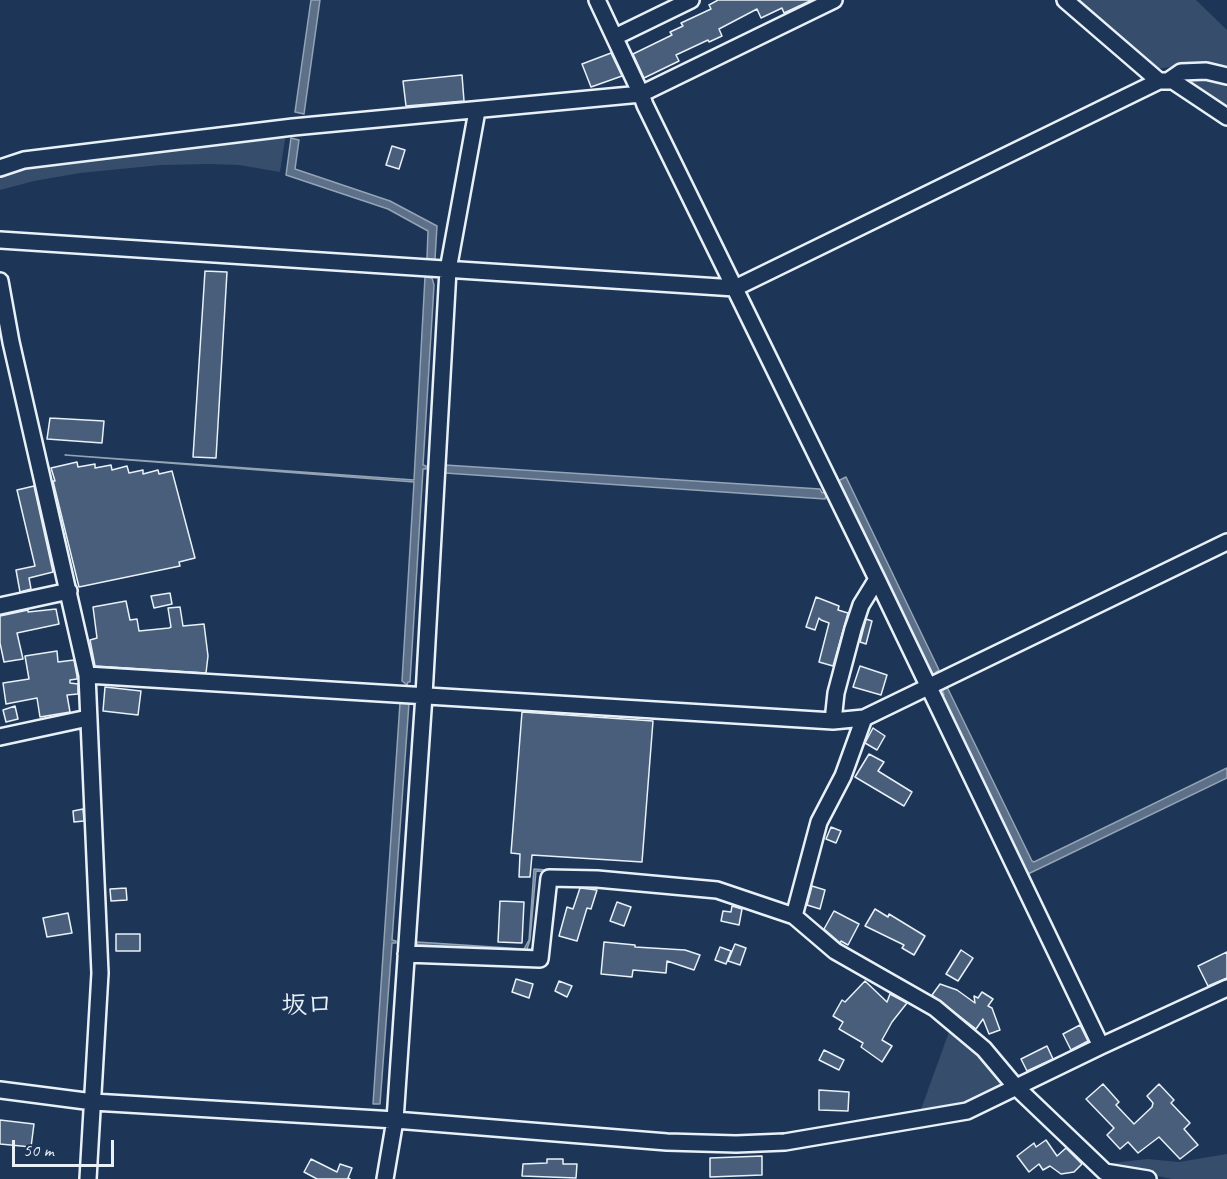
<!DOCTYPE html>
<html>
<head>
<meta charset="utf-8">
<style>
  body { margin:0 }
  #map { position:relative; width:1227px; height:1179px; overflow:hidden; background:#1d3557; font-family:Caveat,sans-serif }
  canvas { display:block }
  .scale { position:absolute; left:12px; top:1140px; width:102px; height:27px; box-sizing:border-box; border:3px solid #e8f1f8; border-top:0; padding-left:8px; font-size:18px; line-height:21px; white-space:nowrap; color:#e8f1f8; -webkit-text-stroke:4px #1d3557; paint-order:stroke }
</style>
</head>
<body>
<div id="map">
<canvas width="1227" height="1179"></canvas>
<div class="scale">50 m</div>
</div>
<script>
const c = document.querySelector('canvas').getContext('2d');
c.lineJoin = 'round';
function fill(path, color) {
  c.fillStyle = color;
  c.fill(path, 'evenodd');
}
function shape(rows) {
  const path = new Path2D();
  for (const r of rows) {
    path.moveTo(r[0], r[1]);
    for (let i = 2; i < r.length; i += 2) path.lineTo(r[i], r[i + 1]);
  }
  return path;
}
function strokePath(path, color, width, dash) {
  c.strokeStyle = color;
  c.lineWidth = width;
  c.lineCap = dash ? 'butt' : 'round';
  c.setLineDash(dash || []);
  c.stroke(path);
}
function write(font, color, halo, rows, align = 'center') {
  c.font = font + ' Caveat,"Klee One",sans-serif';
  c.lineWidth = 5;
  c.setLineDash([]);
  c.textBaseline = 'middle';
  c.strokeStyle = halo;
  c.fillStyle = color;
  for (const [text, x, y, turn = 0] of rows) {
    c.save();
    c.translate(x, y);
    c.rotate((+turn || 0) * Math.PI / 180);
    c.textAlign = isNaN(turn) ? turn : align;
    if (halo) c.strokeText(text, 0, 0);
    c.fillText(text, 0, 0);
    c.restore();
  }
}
fill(shape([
  [1073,0,1196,0,1227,30,1227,69,1197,64,1154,69],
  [1186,75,1227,81,1227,108,1185,82,1183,79],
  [286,133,280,172,239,165,209,164,161,165,80,173,34,181,0,190,0,173,12,169],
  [949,1032,981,1059,1004,1085,961,1106,920,1112],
  [1227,1154,1227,1179,1172,1179,1104,1164,1147,1159,1179,1162]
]), '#374d6c');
const water = shape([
  [311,0,320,0,304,114,295,112,311,0],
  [291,138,299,140,295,169,390,201,437,226,435,259,433,261,427,258,428,231,388,209,286,175,291,138],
  [425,277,432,278,434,285,423,465,426,466,426,469,423,469,410,682,408,682,407,685,402,681,414,482,65,455,414,480,425,277],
  [445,465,820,489,822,493,826,491,830,498,828,499,826,496,825,499,445,473,445,465],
  [846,477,939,670,936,672,937,674,934,676,931,674,842,488,839,489,837,486,840,484,838,481,846,477],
  [947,687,1032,861,1034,862,1227,768,1227,778,1028,874,943,700,938,694,940,693,942,696,944,695,942,689,947,687],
  [400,703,409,703,392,940,396,941,396,943,392,943,380,1104,373,1104,400,703],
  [534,869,704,883,536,871,530,940,527,949,524,951,417,945,417,942,524,949,529,940,534,869]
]);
fill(water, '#5d7089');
strokePath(water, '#95a4b5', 1.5);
const building = shape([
  [718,0,812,0,784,13,782,8,761,18,757,9,719,29,722,36,709,42,708,40,676,55,679,61,644,78,633,54,672,35,670,32,683,26,681,23,711,9,709,5,718,0],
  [611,53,622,76,591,87,582,64,611,53],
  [462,75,464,101,406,106,403,81,462,75],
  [392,146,405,150,399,169,386,165,392,146],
  [205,271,227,272,216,458,193,457,205,271],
  [50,418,104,421,102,443,47,439,50,418],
  [77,462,78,467,95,464,95,468,111,465,112,470,127,466,129,473,143,470,143,474,158,470,159,474,172,471,195,558,179,562,180,566,79,587,53,481,55,481,51,468,77,462],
  [34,486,53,572,29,578,31,589,20,592,16,570,35,566,17,490,34,486],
  [170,593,172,604,154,608,151,596,170,593],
  [816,597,839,606,838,610,848,613,833,666,819,662,829,623,821,620,819,618,815,630,806,627,816,597],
  [126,601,130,620,137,619,139,631,169,628,171,627,168,608,180,607,183,626,204,624,208,656,206,673,95,666,90,640,97,638,93,607,126,601],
  [56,609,59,624,17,633,23,659,4,662,0,643,0,616,28,610,28,612,56,609],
  [866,619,872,621,866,644,860,642,866,619],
  [57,651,58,662,74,660,77,676,77,679,70,680,70,683,78,684,78,694,67,695,70,712,40,717,37,698,6,704,3,683,29,679,25,656,57,651],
  [860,666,887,675,881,695,853,687,860,666],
  [105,687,141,691,138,715,103,711,105,687],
  [15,706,18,719,6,722,3,710,15,706],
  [522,712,653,721,642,862,532,855,530,877,519,877,520,854,511,853,522,712],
  [873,728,885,736,877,750,865,743,873,728],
  [869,754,884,762,878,771,912,792,904,806,855,777,869,754],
  [83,809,84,821,74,822,73,811,83,809],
  [831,827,841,831,836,843,826,839,831,827],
  [812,886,825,890,820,909,807,905,812,886],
  [126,888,127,900,111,901,110,889,126,888],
  [580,888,597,890,591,909,587,908,577,941,559,936,567,907,573,909,580,888],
  [500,901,524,902,522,943,498,942,500,901],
  [617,902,631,907,624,926,610,921,617,902],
  [732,906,742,909,739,925,721,921,723,911,731,912,732,906],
  [875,909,888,917,889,914,925,936,914,955,902,948,904,945,865,926,875,909],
  [834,911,859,924,848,945,841,941,840,943,824,929,834,911],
  [68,913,72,933,47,937,43,918,68,913],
  [116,934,140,934,140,951,116,951,116,934],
  [604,942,635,945,635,947,685,950,700,955,694,970,667,961,666,973,633,970,632,977,601,974,604,942],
  [735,944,746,948,740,965,728,961,735,944],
  [720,947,731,951,726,964,715,960,720,947],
  [961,950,973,958,958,981,946,974,961,950],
  [1227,952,1227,978,1208,986,1198,966,1227,952],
  [516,979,533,984,529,998,512,992,516,979],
  [559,981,572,986,567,997,555,991,559,981],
  [865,981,887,1002,890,994,907,1003,892,1022,882,1040,892,1046,882,1062,861,1047,863,1043,839,1029,843,1022,833,1016,842,1000,845,1002,865,981],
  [940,984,957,990,975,1003,974,996,978,998,982,992,993,999,988,1006,992,1008,1000,1030,989,1034,983,1019,976,1029,932,995,940,984],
  [1080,1025,1088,1041,1071,1050,1063,1034,1080,1025],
  [1047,1046,1053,1059,1027,1071,1021,1059,1047,1046],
  [824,1050,844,1060,839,1070,819,1060,824,1050],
  [1103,1084,1119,1102,1116,1105,1134,1124,1152,1107,1153,1103,1147,1096,1159,1084,1174,1100,1171,1103,1190,1123,1184,1129,1198,1145,1180,1159,1159,1137,1138,1153,1128,1142,1120,1149,1107,1135,1114,1128,1086,1099,1103,1084],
  [819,1090,849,1092,848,1111,819,1110,819,1090],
  [0,1120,34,1124,31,1147,0,1144,0,1120],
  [1046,1140,1057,1156,1066,1148,1082,1164,1074,1172,1061,1174,1050,1166,1043,1170,1039,1164,1029,1172,1017,1156,1034,1143,1036,1147,1046,1140],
  [762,1156,762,1175,710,1177,710,1158,762,1156],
  [311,1159,337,1172,340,1164,352,1168,348,1178,350,1179,317,1179,304,1172,311,1159],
  [547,1159,563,1159,563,1164,577,1164,576,1178,522,1176,523,1164,547,1163,547,1159]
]);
fill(building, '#495e7a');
strokePath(building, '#e8f1f8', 1.5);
const street = shape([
  [597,0,641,94,645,105,877,579,1101,1046],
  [1065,0,1159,81],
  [615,37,691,0],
  [1168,81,1181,72,1206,71,1227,76],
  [0,168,24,160,293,127,641,94,834,0],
  [0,240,735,288,1159,81,1173,81,1227,117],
  [0,281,11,342,87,675,100,973,88,1179],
  [0,606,69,591],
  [87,675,833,721,864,718,1227,542],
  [833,721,836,693,853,629,861,605,877,579],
  [0,737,88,718],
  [794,916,819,822,843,776,864,718],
  [406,954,540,959,549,878,597,879,717,890,794,916,835,951,935,1008,984,1049,1015,1086,1105,1172,1148,1179],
  [0,1090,93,1102,395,1120,667,1142,736,1144,785,1142,967,1111,1101,1046,1227,988],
  [385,1179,395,1120,424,695,448,270,477,111]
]);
strokePath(street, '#e8f1f8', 20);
strokePath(street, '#1d3557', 15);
write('bold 26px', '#e8f1f8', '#1d3557', [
  ["坂口",307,1006]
]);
</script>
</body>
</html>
